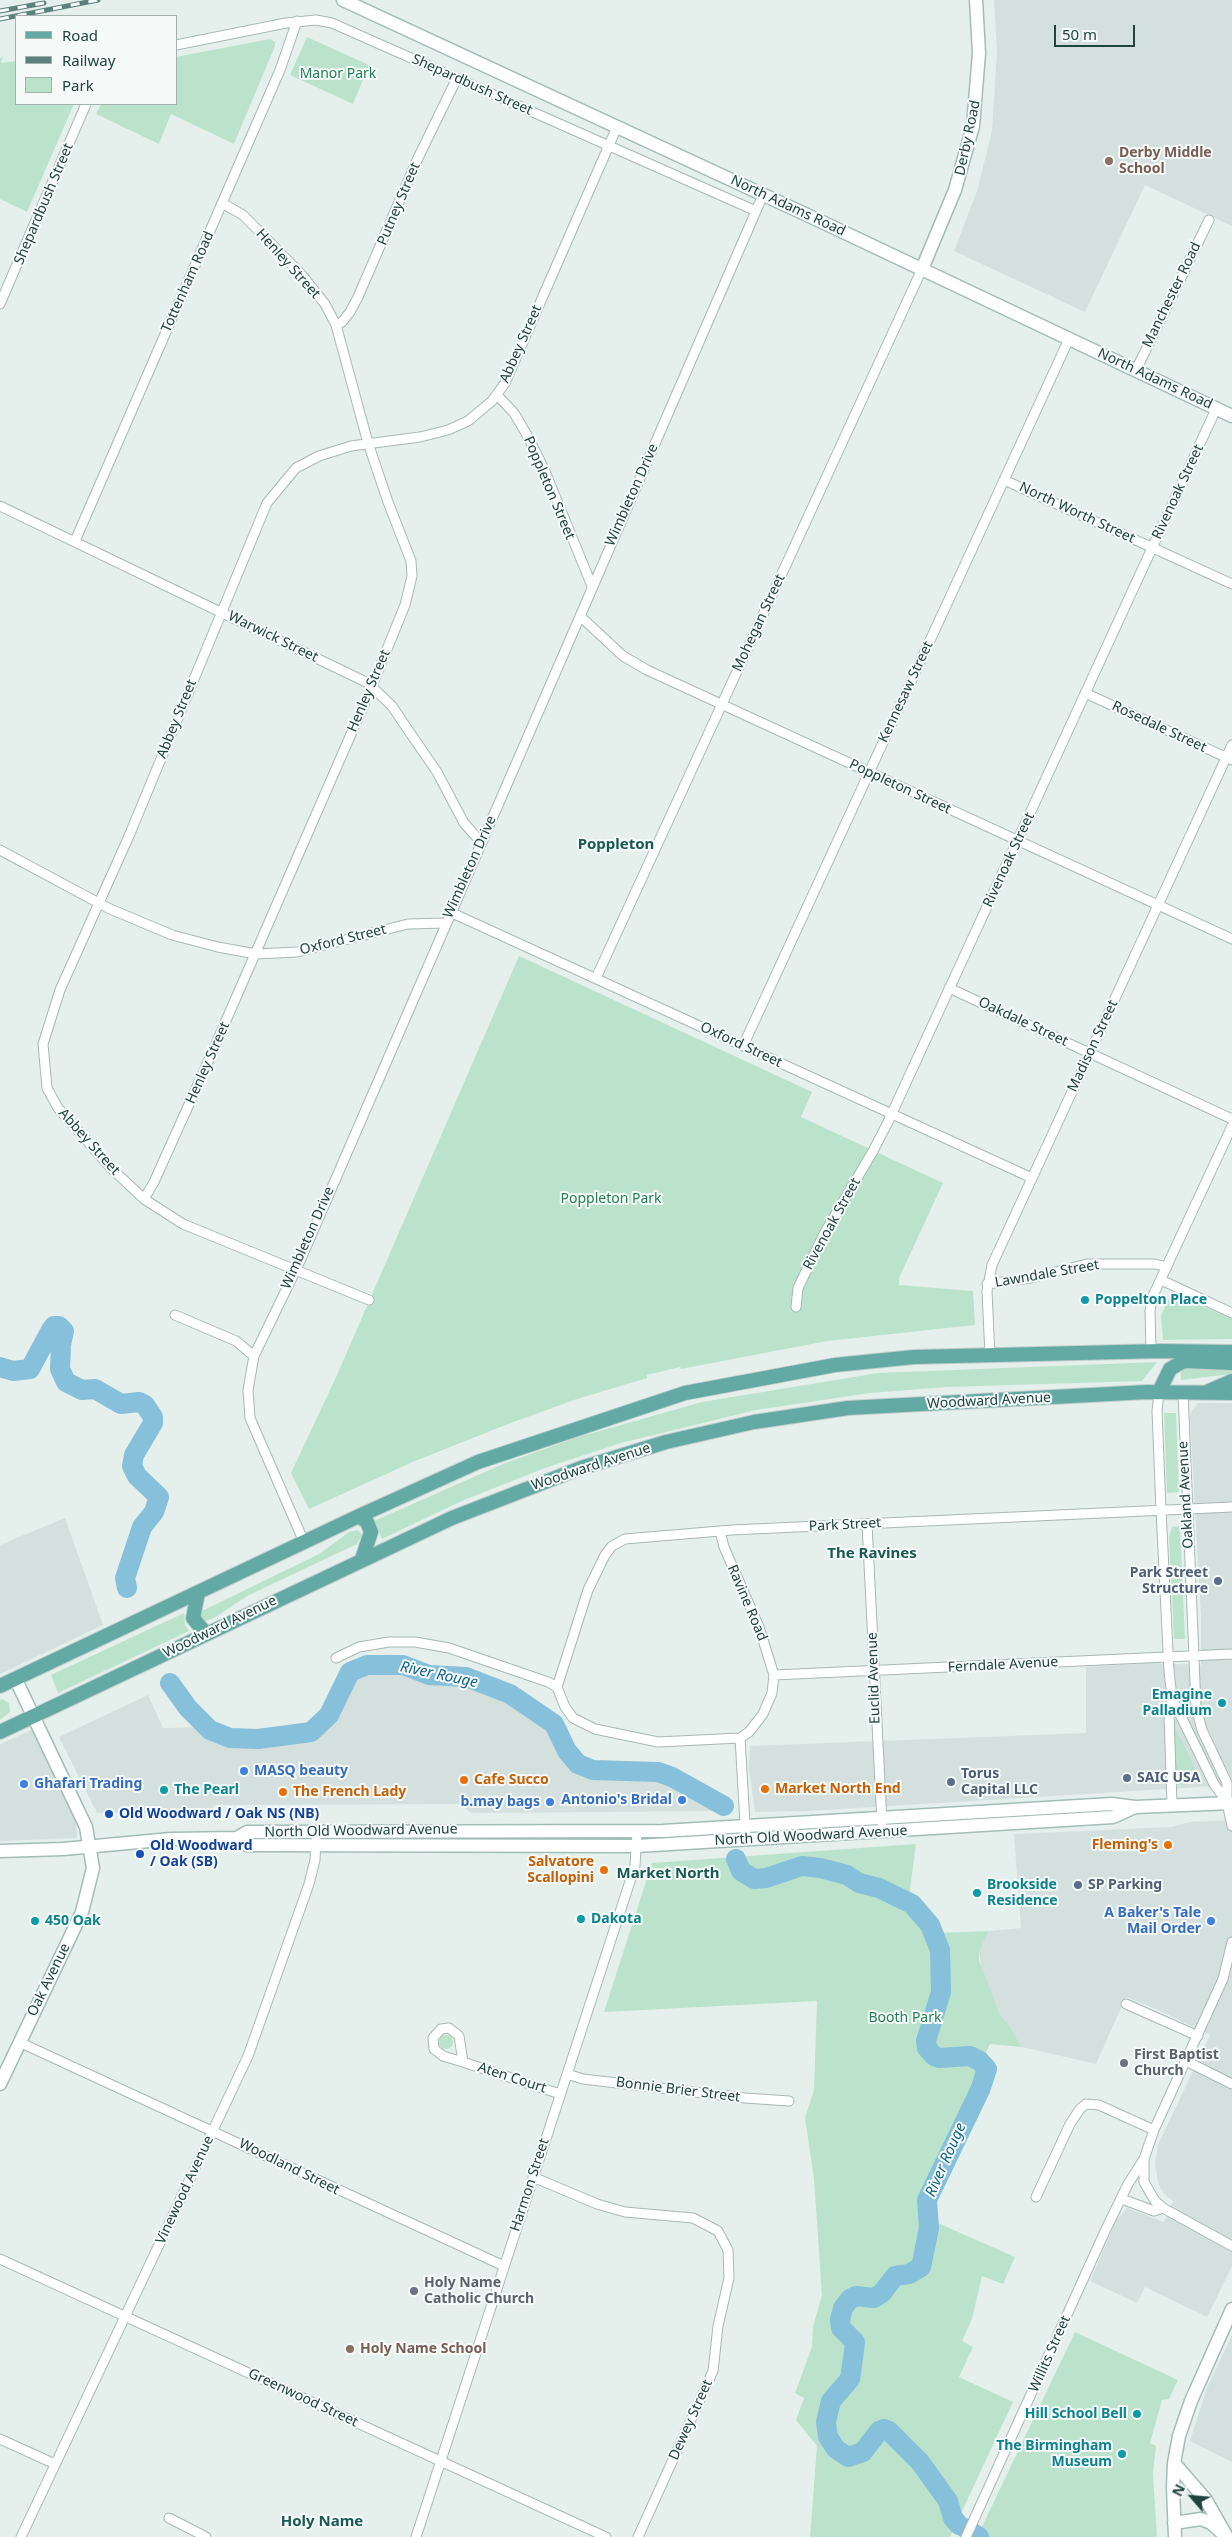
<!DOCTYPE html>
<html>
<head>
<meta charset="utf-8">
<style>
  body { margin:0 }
  #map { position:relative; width:1232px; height:2537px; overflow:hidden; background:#e5f0ec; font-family:"Noto Sans",sans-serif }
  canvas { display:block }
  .legend { position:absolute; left:15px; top:15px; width:162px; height:90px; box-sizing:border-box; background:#f6fbf9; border:1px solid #a1b2af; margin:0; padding:6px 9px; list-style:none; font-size:15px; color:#214441 }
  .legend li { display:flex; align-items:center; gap:10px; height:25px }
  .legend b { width:25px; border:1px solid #a1b2af }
  .north { position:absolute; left:1167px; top:2472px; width:50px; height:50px; -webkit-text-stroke:4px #f6fbf9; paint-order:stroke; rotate:297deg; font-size:14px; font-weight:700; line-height:20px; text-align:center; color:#214441 }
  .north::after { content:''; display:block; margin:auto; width:18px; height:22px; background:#214441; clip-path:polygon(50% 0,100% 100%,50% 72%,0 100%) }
  .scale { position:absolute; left:1054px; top:25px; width:81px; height:22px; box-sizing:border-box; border:2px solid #214441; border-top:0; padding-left:6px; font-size:15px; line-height:18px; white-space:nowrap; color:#214441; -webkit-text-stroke:4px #f6fbf9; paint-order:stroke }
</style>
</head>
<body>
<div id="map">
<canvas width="1232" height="2537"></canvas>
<ul class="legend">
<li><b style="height:6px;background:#64aaa4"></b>Road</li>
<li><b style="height:6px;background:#5c807c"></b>Railway</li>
<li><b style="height:14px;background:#bbe3cc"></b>Park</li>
</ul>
<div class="north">N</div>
<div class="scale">50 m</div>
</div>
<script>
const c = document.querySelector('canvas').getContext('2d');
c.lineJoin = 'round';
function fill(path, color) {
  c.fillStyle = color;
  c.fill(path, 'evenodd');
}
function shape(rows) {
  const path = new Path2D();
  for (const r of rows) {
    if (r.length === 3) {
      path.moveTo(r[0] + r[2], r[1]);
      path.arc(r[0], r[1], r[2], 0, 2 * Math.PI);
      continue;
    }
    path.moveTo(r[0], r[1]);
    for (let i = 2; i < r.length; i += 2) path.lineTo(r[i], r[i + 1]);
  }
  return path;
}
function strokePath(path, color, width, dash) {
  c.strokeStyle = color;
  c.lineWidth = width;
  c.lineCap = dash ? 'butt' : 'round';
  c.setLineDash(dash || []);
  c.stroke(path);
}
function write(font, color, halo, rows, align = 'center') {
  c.font = font + ' "Noto Sans",sans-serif';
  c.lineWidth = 4;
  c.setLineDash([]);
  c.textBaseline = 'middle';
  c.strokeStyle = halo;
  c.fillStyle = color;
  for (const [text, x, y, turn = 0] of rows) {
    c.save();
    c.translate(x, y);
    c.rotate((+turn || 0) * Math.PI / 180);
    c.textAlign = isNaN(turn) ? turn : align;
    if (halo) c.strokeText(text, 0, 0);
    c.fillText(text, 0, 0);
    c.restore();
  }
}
fill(shape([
  [994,0,1232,0,1232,226,1145,185,1085,312,954,251,977,191,992,131,997,50],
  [1198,1403,1232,1403,1232,1785,809,1811,755,1812,749,1769,750,1746,1086,1733,1086,1667,1152,1663,1201,1665,1201,1617,1190,1417,1192,1410],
  [65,1518,103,1625,0,1674,0,1545],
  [372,1664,403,1665,429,1675,466,1677,500,1690,554,1724,567,1751,578,1764,586,1768,672,1777,719,1811,471,1813,460,1804,215,1805,210,1812,97,1813,59,1737,148,1695,163,1728,206,1727,224,1736,238,1738,304,1735,320,1725,329,1715,350,1672],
  [32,1730,76,1822,77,1838,0,1841,0,1744],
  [1232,1820,1232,2266,1207,2317,1145,2287,1137,2303,1090,2281,1116,2221,1127,2208,1164,2222,1173,2201,1164,2194,1158,2183,1155,2163,1158,2145,1210,2035,1156,2009,1126,1997,1096,2064,1022,2047,1009,2025,999,2013,983,1975,979,1952,989,1931,1021,1928,1014,1834,1172,1827,1190,1822],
  [1232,2335,1232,2462,1190,2441,1207,2388]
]), '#d3e0dd');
fill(shape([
  [307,37,369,65,353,104,290,75],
  [270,39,275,42,275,46,234,144,171,114,159,144,96,114,101,104,176,104,176,57],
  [3,57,1,63,16,61,16,104,74,104,27,212,0,199,0,58],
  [519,956,812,1092,801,1117,943,1183,899,1278,899,1285,973,1291,975,1325,827,1341,681,1369,680,1367,647,1375,647,1378,577,1399,508,1424,415,1461,309,1509,291,1473,337,1375],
  [1172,1293,1232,1319,1232,1339,1163,1340,1161,1315],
  [1157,1362,1142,1381,947,1387,870,1393,756,1410,621,1443,545,1468,464,1500,382,1539,374,1521,503,1464,575,1438,702,1402,878,1373],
  [1181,1368,1232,1369,1232,1374,1181,1380],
  [1164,1413,1176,1413,1179,1492,1167,1493],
  [1180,1526,1185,1639,1174,1639,1169,1537,1172,1527],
  [358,1530,362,1535,357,1544,247,1596,214,1618,203,1622,199,1616,204,1610,319,1554,349,1532],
  [184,1613,185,1625,189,1631,58,1693,51,1675],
  [2,1699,9,1703,10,1712,0,1720,0,1700],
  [1174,1729,1177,1731,1202,1783,1176,1785],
  [916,1844,909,1897,918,1903,936,1933,989,1931,979,1952,979,1960,999,2013,1009,2025,1022,2047,990,2044,971,2084,979,2103,937,2161,931,2220,1015,2257,1003,2284,982,2276,972,2319,962,2341,973,2347,959,2377,1013,2402,950,2537,810,2537,817,2446,796,2420,804,2398,795,2393,812,2347,813,2327,822,2295,814,2179,805,2118,814,2090,817,2001,604,2012,652,1863],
  [446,2042,7],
  [1075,2332,1178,2380,1169,2399,1162,2400,1150,2443,1156,2446,1153,2474,1157,2537,977,2537]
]), '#bbe3cc');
strokePath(shape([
  [0,1367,13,1371,30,1369,51,1330,54,1326,59,1326,64,1331,61,1345,60,1369,66,1382,82,1390,95,1389,121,1404,139,1402,145,1405,153,1417,153,1423,134,1455,132,1466,137,1476,159,1497,154,1512,142,1527,125,1578,127,1588],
  [170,1683,188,1708,210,1730,230,1738,258,1739,311,1732,329,1715,350,1672,367,1665,403,1665,429,1675,466,1677,510,1694,554,1724,567,1751,578,1764,593,1770,658,1772,672,1777,724,1806],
  [736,1859,741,1871,754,1879,766,1878,802,1866,820,1868,847,1875,859,1883,879,1888,912,1904,930,1925,940,1950,941,1992,926,2041,927,2048,934,2056,939,2058,970,2056,980,2061,987,2069,980,2090,927,2200,929,2228,921,2267,909,2274,895,2276,882,2293,874,2298,856,2296,850,2299,843,2308,840,2320,841,2328,855,2342,854,2351,850,2379,831,2401,826,2422,828,2437,836,2449,848,2457,863,2452,879,2431,884,2429,889,2431,920,2462,948,2501,953,2518,959,2525],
  [965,2528,979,2537]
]), '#87c0db', 20);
const street = shape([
  [176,45,286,23,316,20,332,23,756,211],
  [0,304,86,104],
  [336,325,342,322,350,312,358,297,418,158,457,78],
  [1136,370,1209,220],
  [497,395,514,413,527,435,544,469,592,586],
  [1004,480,1232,584],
  [0,506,368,683,392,706,402,721,437,772,464,823,481,842],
  [75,541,280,70,297,21],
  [580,616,623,656,647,670,1232,939],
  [1085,693,1232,760],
  [0,850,108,908,172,935,218,947,256,954,297,952,408,924,446,923],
  [450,912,1032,1178],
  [596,978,922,269],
  [949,988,1232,1119],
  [743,1046,1069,339],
  [144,1199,154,1182,204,1071,372,686,405,605,412,576,411,561,388,502,368,443,336,325,325,304,301,274,243,215,222,203],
  [1161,1280,1232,1313],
  [987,1284,1031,1278,1087,1264,1155,1264,1167,1267],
  [369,1300,183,1224,144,1199,111,1168,58,1108,47,1088,43,1044,60,990,129,836,267,503,296,468,319,456,351,446,420,437,448,430,468,421,492,401,505,383,617,127],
  [796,1307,798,1288,824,1234,873,1151,887,1124,1216,409],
  [175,1315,236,1341,254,1356],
  [1151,1351,1150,1311,1152,1298,1232,1126],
  [990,1356,987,1291,992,1265,1232,745],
  [1159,1392,1157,1411,1161,1510,1169,1671,1172,1698,1214,1784,1227,1802],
  [1183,1392,1196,1707,1202,1730,1227,1783,1227,1803,1232,1826],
  [867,1524,882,1823],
  [304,1542,250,1418,248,1390,254,1356,300,1261,763,195],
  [336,1658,359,1647,389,1642,415,1642,449,1648,548,1682,557,1687,565,1707,573,1718,595,1729,658,1742,740,1738,749,1732,763,1714,772,1693,774,1675,759,1627,724,1547,720,1531],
  [774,1675,1232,1654],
  [557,1687,588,1590,605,1555,612,1546,625,1539,732,1530,1232,1507],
  [740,1738,746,1840],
  [1172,1804,1169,1714,1172,1698],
  [1126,2004,1198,2036],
  [19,2042,504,2266],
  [1186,2061,1232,2084],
  [463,2062,443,2056,434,2049,433,2038,441,2029,449,2028,459,2036,463,2062,560,2094],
  [567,2074,583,2079,745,2098,789,2101],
  [1144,2159,1144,2182,1155,2201,1163,2208,1232,2246],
  [533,2177,597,2204,625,2212,693,2218,718,2231,728,2250,729,2278,718,2326,713,2371,638,2537],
  [1036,2197,1070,2124,1080,2109,1086,2104,1099,2105,1154,2130],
  [1122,2199,1154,2211,1163,2208],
  [0,2259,606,2537],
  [0,2439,55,2464],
  [169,2518,206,2537],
  [21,2537,248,2056,309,1884,315,1860,316,1840],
  [416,2537,635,1866,637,1832],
  [966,2537,1106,2229,1128,2184,1144,2159,1154,2130,1223,1979,1232,1942]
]);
const secondary = shape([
  [343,0,820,221,1232,416],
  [922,269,955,190,973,126,979,53,976,0],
  [237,1838,247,1845,637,1846,1113,1817,1135,1807],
  [0,1851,63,1849,171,1839,237,1838,247,1832,663,1831,1112,1804,1135,1807,1232,1803],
  [0,2084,82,1912,93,1868,86,1827,16,1680],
  [1174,2463,1206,2500,1227,2537],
  [1174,2523,1201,2519,1211,2523,1221,2532],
  [1175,2537,1173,2487,1174,2463,1179,2436,1191,2401,1232,2309]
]);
const primary = shape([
  [1209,1391,1232,1381],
  [1159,1392,1170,1369,1184,1361,1232,1363],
  [359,1516,367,1522,371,1532,362,1559],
  [198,1593,193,1618,206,1634],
  [0,1686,359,1516,478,1462,685,1393,835,1365,914,1357,1161,1351,1232,1352],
  [0,1732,452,1518,581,1468,666,1442,754,1422,848,1408,1147,1392,1232,1393]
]);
strokePath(street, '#a6b9b5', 11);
strokePath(secondary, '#a1bdb8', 15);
strokePath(primary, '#c5cece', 16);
strokePath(street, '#fff', 9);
strokePath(secondary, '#fff', 12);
strokePath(primary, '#64aaa4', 14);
const rail = shape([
  [0,11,44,3],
  [0,19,98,0]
]);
strokePath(rail, '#5c807c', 5);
strokePath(rail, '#f6fbf9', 3, [9]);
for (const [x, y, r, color] of [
  [1109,161,5,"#8d6e63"],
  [1085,1300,5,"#0f9aa8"],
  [1218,1581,5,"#5c6f8a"],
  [1222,1703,5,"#0f9aa8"],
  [244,1771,5,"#3f7fe0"],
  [1127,1778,5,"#5c6f8a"],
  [464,1780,5,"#e8710a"],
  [951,1782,5,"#5c6f8a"],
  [24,1784,5,"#3f7fe0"],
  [765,1789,5,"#e8710a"],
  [164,1790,5,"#0f9aa8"],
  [283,1792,5,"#e8710a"],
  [682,1800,5,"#3f7fe0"],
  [550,1802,5,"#3f7fe0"],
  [109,1814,5,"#1a4fb4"],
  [1168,1845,5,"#e8710a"],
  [140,1854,5,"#1a4fb4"],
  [604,1870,5,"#e8710a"],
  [1078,1885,5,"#5c6f8a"],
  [977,1893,5,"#0f9aa8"],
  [581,1919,5,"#0f9aa8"],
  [35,1921,5,"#0f9aa8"],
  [1211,1921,5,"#3f7fe0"],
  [1124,2063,5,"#6b7280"],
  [414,2291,5,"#6b7280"],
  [350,2349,5,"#8d6e63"],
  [1137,2414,5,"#0f9aa8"],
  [1122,2454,5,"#0f9aa8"]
]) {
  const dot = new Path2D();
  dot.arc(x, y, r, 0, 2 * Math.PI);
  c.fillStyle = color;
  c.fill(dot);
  strokePath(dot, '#f6fbf9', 2);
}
write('14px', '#258157', '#f6fbf9', [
  ["Manor Park",338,74],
  ["Poppleton Park",611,1199],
  ["Booth Park",905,2018]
]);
write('14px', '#214441', '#f6fbf9', [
  ["Shepardbush Street",472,85,24],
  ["Derby Road",968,138,-78],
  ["Shepardbush Street",44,204,-67],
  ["Putney Street",399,204,-67],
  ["North Adams Road",788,206,25],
  ["Henley Street",288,264,48],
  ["Tottenham Road",188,282,-66],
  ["Manchester Road",1172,295,-64],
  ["Abbey Street",521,344,-66],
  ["North Adams Road",1155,379,25],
  ["Poppleton Street",549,488,67],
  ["Rivenoak Street",1178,492,-65],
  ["Wimbleton Drive",632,495,-66],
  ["North Worth Street",1077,513,25],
  ["Mohegan Street",759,623,-65],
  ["Warwick Street",273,637,26],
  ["Henley Street",369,691,-67],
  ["Kennesaw Street",906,692,-65],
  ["Abbey Street",177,719,-68],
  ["Rosedale Street",1159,727,25],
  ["Poppleton Street",900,787,25],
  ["Rivenoak Street",1009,860,-65],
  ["Wimbleton Drive",470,867,-66],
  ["Oxford Street",343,940,-14],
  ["Oakdale Street",1023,1022,25],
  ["Oxford Street",741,1045,25],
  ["Madison Street",1093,1046,-65],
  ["Henley Street",208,1063,-66],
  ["Abbey Street",89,1142,48],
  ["Rivenoak Street",832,1224,-61],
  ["Wimbleton Drive",308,1238,-66],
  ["Lawndale Street",1047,1274,-10],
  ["Woodward Avenue",989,1401,-3],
  ["Woodward Avenue",591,1467,-18],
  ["Oakland Avenue",1186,1495,-93],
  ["Park Street",845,1525,-3],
  ["Ravine Road",747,1603,67],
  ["Woodward Avenue",220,1627,-26],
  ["Ferndale Avenue",1003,1665,-3],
  ["Euclid Avenue",874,1678,-92],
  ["North Old Woodward Avenue",361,1831,-1],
  ["North Old Woodward Avenue",811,1836,-3],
  ["Oak Avenue",49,1980,-64],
  ["Aten Court",512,2078,18],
  ["Bonnie Brier Street",678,2090,7],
  ["Woodland Street",289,2167,26],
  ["Harmon Street",530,2185,-72],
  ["Vinewood Avenue",185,2190,-65],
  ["Willits Street",1050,2354,-66],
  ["Greenwood Street",303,2398,25],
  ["Dewey Street",691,2420,-66]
]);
write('bold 14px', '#785e54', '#f6fbf9', [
  ["Derby Middle",1119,153],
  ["School",1119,169],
  ["Holy Name School",360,2349]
], 'left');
write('bold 14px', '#0d838f', '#f6fbf9', [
  ["Poppelton Place",1095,1300],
  ["Emagine",1212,1695,"right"],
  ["Palladium",1212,1711,"right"],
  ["The Pearl",174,1790],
  ["Brookside",987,1885],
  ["Residence",987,1901],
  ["Dakota",591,1919],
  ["450 Oak",45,1921],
  ["Hill School Bell",1127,2414,"right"],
  ["The Birmingham",1112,2446,"right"],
  ["Museum",1112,2462,"right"]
], 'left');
write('bold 14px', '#4e5e75', '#f6fbf9', [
  ["Park Street",1208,1573,"right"],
  ["Structure",1208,1589,"right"],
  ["Torus",961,1774],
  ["Capital LLC",961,1790],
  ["SAIC USA",1137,1778],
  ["SP Parking",1088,1885]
], 'left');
write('bold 14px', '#366cbe', '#f6fbf9', [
  ["MASQ beauty",254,1771,"left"],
  ["Ghafari Trading",34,1784,"left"],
  ["Antonio's Bridal",672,1800],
  ["b.may bags",540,1802],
  ["A Baker's Tale",1201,1913],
  ["Mail Order",1201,1929]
], 'right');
write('bold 14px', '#c56008', '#f6fbf9', [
  ["Cafe Succo",474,1780],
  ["Market North End",775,1789],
  ["The French Lady",293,1792],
  ["Fleming's",1158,1845,"right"],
  ["Salvatore",594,1862,"right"],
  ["Scallopini",594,1878,"right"]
], 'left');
write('bold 14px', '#164399', '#f6fbf9', [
  ["Old Woodward / Oak NS (NB)",119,1814],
  ["Old Woodward",150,1846],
  ["/ Oak (SB)",150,1862]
], 'left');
write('bold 14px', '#5b616d', '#f6fbf9', [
  ["First Baptist",1134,2055],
  ["Church",1134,2071],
  ["Holy Name",424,2283],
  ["Catholic Church",424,2299]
], 'left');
write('bold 15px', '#1a5a54', '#f6fbf9', [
  ["Poppleton",616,845],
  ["The Ravines",872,1554],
  ["Market North",668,1874],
  ["Holy Name",322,2522]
]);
write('italic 15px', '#126289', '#f6fbf9', [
  ["River Rouge",439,1675,12],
  ["River Rouge",946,2160,-66]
]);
</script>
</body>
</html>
